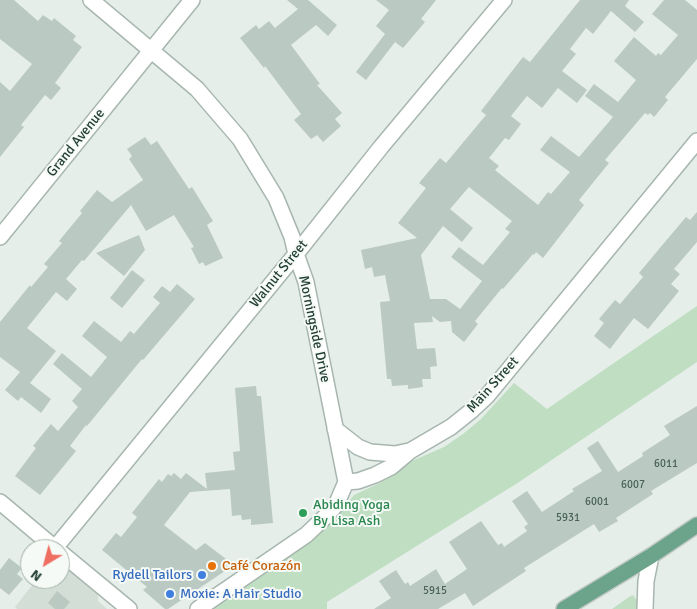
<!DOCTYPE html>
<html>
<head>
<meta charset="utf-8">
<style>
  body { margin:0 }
  #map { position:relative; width:697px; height:609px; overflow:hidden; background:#e5eee9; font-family:Signika,sans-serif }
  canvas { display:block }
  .north { position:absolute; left:20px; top:539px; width:50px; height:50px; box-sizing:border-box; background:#f6faf7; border:1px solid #a2b0a9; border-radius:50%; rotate:217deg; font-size:14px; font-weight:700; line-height:20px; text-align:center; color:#244034 }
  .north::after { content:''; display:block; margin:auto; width:18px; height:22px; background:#ef6e62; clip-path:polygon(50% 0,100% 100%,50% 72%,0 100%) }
</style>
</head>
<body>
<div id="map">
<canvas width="697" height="609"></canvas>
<div class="north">N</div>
</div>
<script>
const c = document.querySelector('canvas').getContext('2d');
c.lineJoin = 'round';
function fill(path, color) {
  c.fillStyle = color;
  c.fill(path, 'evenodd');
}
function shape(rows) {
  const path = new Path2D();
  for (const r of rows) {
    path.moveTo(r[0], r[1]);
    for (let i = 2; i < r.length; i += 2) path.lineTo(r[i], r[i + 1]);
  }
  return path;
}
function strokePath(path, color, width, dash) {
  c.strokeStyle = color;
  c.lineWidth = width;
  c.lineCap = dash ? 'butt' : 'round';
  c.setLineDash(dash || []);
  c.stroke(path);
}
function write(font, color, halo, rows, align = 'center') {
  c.font = font + ' Signika,sans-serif';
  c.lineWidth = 4;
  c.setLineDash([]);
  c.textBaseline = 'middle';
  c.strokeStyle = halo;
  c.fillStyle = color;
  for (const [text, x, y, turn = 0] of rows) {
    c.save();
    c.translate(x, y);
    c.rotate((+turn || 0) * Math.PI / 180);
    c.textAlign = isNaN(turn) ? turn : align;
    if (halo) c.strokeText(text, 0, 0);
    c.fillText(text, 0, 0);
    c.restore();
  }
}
fill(shape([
  [60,562,95,591,98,595,98,601,107,609,17,609,15,607,37,579,60,579]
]), '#d3ded7');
fill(shape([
  [697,306,697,362,519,482,327,602,327,609,211,609,305,545,340,512,354,495,380,483,412,461,444,447,463,434,481,419,514,383,547,409],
  [633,595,637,601,637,609,612,609,629,597]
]), '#bfdec2');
fill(shape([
  [0,0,14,0,38,21,43,15,52,21,54,18,76,36,73,40,82,47,55,83,61,88,51,100,45,95,21,125,24,127,0,157,0,82,10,91,32,64,0,39],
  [287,0,308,0,337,25,328,36,316,25,291,45,320,84,317,85,342,113,335,119,341,126,323,142,317,135,311,139,294,120,301,114,265,66,264,68,240,38,256,25,259,29,269,21,275,28,298,9],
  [376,0,436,0,421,19,425,22,403,48,395,42,366,80,356,72,385,34,376,26,389,10],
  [580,0,629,0,625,6,644,22,635,32,611,11,593,34,586,28,570,49,576,54,562,71,587,90,577,103,558,88,542,108,527,96,511,116,521,124,509,140,505,138,489,158,499,166,495,170,538,205,548,192,551,194,570,172,540,150,551,136,579,157,613,117,585,96,594,84,618,102,636,80,614,61,634,37,656,56,658,53,661,55,678,35,652,14,664,0,685,0,697,10,697,59,665,97,668,100,654,117,650,113,648,115,645,113,605,160,609,163,579,200,584,205,543,258,536,252,534,255,533,254,503,289,502,288,475,321,478,324,464,342,452,332,451,321,440,322,432,316,433,322,414,323,417,349,435,348,437,366,430,367,431,379,422,379,423,387,408,389,408,385,392,386,391,379,387,379,380,302,390,301,385,275,374,277,372,267,365,269,361,250,417,238,398,223,426,188,419,183,440,158,446,163,486,115,481,111,523,57,530,62],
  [469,187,512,221,505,229,510,232,483,265,459,247,451,257,482,281,460,309,446,299,430,299,421,255,443,226,462,242,473,228,450,209],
  [145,137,151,145,157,141,189,189,192,187,213,221,207,225,223,258,205,266,203,262,199,264,191,248,194,247,174,215,146,231,131,205,84,261,82,260,66,279,77,289,67,301,56,292,27,328,56,351,30,383,51,399,41,413,21,397,18,401,5,390,20,372,0,357,0,322,30,285,31,287,48,267,44,264,62,243,59,241,82,213,80,211,97,190,112,202,143,180,129,159,132,156,127,149],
  [697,212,697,242,674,269,680,274,671,284,679,291,648,329,634,318,610,349,594,336,604,323,599,319,615,300,620,304,643,277,639,273,659,249,686,217,690,220],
  [139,235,145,250,124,276,96,253],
  [132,270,145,280,122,308,110,298],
  [177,284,195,299,143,360,142,359,87,426,86,425,70,446,76,451,40,495,15,476,36,448,33,446,51,424,58,431,78,407,72,401,82,389,53,364,62,353,91,377,107,357,82,336,94,321,121,342,130,331,134,334,160,303,153,297,162,286,170,292],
  [256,386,257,396,261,396,273,523,251,525,251,519,242,520,241,515,232,516,230,489,190,492,164,525,196,550,205,543,234,565,168,609,165,609,143,590,147,587,102,550,116,533,121,537,137,517,132,513,159,479,162,482,168,474,171,476,174,473,181,479,186,473,207,489,205,473,235,470,233,452,240,451,235,388],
  [697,406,697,463,651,491,653,494,616,518,618,521,599,532,594,524,524,568,526,571,473,606,465,593,438,609,374,609,391,598,379,581,396,570,405,584,408,582,410,586,436,569,445,584,467,569,449,542,481,521,498,545,502,543,504,547,527,531,524,527,528,524,512,501,527,491,542,512,574,491,572,489,602,471,587,448,598,441,618,472,643,456,642,453,670,435,664,426],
  [9,558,22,568,17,574,23,579,9,595,0,588,0,570],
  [57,591,70,602,64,609,55,609,48,603]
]), '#bac9c1');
const minor = shape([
  [91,0,197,89,240,139,276,198,292,237,296,254,306,282,346,482],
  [0,237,192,0],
  [335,429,358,447,370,452,395,454,409,451],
  [346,482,358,481,375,475,391,467,410,451,451,427,471,411,487,396,697,141],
  [0,502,56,549],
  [55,548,296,254,381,147,504,0],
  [60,552,129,609],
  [198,609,306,535,325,517,336,505,346,482],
  [645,609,646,581,651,556]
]);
const major = shape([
  [564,609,651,556,697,525]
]);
strokePath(minor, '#a7b6af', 18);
strokePath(major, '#c2cac6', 18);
strokePath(minor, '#fff', 15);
strokePath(major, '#6ba38b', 15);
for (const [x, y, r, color] of [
  [303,513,5,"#2e9e5b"],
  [212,566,5,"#e8710a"],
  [202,575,5,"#3f7fe0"],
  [170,594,5,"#3f7fe0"]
]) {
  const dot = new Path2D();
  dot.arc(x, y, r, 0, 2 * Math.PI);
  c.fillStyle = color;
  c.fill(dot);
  strokePath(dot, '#f6faf7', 2);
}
write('11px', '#4a6257', null, [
  ["6011",666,464],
  ["6007",633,485],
  ["6001",597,502],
  ["5931",568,518],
  ["5915",435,591]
]);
write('14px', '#244034', '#f6faf7', [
  ["Grand Avenue",76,143,-51],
  ["Walnut Street",279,274,-51],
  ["Morningside Drive",314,329,78],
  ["Main Street",493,385,-48]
]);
write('14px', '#27864d', '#f6faf7', [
  ["Abiding Yoga",313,505],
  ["By Lisa Ash",313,521]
], 'left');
write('14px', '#c56008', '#f6faf7', [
  ["Café Corazón",222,566]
], 'left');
write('14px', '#366cbe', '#f6faf7', [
  ["Rydell Tailors",192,575],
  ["Moxie: A Hair Studio",180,594,"left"]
], 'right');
</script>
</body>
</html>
